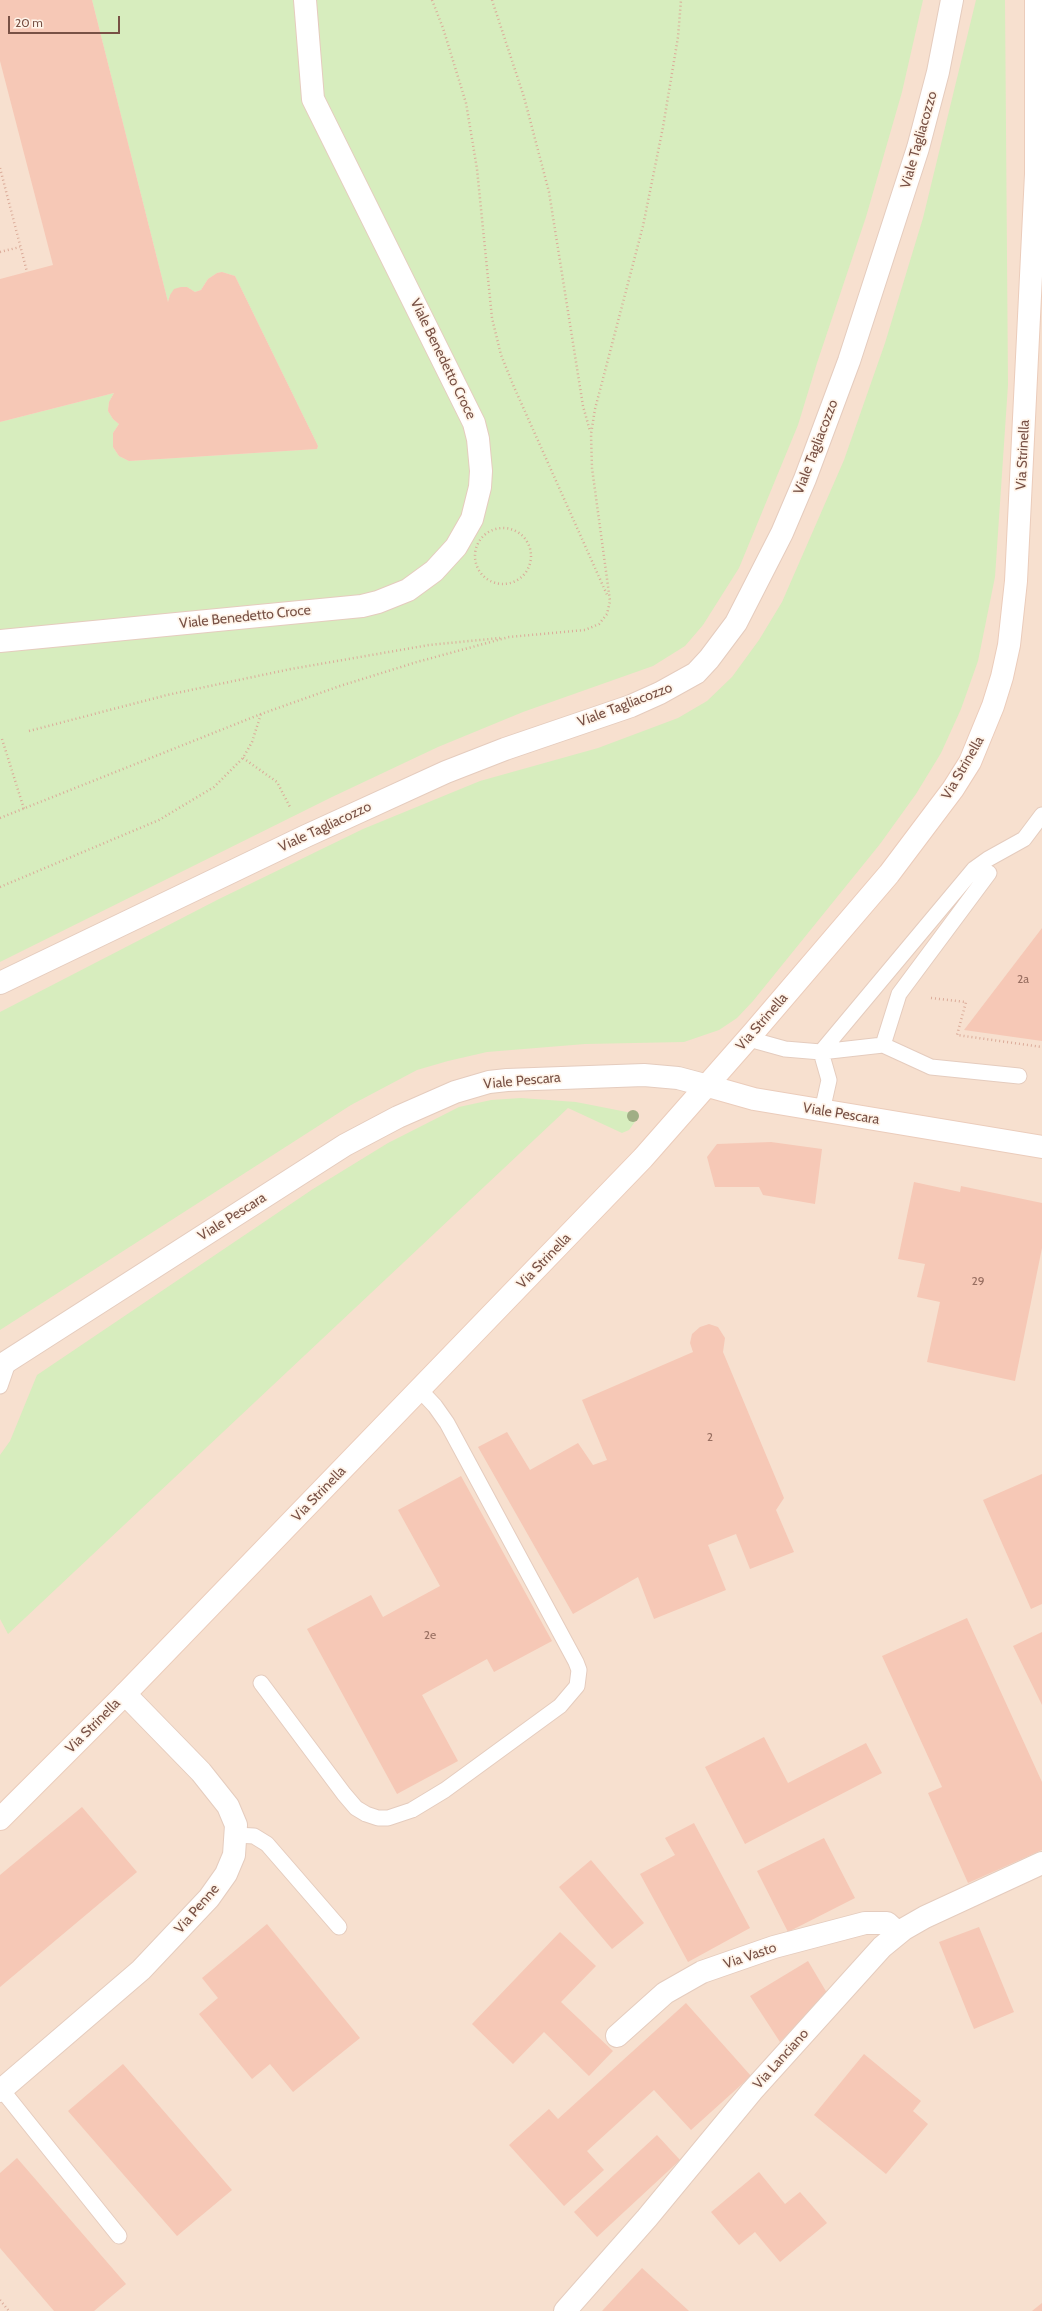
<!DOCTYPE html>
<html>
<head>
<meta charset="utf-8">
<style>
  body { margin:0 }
  #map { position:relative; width:1042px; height:2311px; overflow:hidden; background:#feefe1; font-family:Cabin,sans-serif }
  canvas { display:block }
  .scale { position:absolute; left:8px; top:16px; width:112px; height:18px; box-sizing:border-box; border:2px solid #785145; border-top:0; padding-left:5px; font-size:12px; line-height:14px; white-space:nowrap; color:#785145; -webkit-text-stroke:3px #fff4e9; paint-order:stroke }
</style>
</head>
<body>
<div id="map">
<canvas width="1042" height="2311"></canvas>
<div class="scale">20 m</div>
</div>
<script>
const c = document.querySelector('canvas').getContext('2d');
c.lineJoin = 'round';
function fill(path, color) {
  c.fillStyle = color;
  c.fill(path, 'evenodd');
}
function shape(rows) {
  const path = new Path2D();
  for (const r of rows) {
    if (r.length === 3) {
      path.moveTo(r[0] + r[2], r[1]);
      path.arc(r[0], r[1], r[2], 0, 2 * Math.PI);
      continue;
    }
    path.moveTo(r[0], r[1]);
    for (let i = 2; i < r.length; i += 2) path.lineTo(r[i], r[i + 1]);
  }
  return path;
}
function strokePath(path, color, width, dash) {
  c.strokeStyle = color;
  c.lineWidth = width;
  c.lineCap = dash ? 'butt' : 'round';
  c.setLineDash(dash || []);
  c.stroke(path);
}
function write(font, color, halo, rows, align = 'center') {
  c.font = font + ' Cabin,sans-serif';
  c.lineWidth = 3.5;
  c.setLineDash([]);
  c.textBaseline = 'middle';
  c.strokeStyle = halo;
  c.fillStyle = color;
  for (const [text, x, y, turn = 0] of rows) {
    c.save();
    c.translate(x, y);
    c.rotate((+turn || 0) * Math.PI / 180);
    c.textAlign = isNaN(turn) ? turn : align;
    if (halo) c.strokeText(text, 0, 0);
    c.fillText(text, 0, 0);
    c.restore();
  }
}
fill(shape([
  [0,0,1042,0,1042,2311,0,2311]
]), '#f7e0cf');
fill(shape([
  [92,0,923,0,902,92,866,217,817,363,798,425,739,568,703,625,685,646,653,666,523,712,438,747,332,797,0,962,0,422,114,393,109,402,108,411,113,419,119,424,113,433,113,447,119,456,129,461,317,449,318,446,235,276,222,272,217,273,208,279,201,290,195,292,187,287,181,287,170,295,168,302],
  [976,0,1005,0,1008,385,995,577,978,661,961,709,941,753,916,794,880,844,753,1001,737,1018,719,1030,684,1042,585,1044,487,1052,448,1061,417,1070,351,1105,0,1330,0,1012,219,899,363,829,480,781,598,748,678,718,707,701,732,677,759,640,782,602,844,460,885,343,923,218],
  [521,1098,576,1102,632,1113,637,1119,629,1130,622,1133,568,1108,8,1634,0,1619,0,1455,10,1441,37,1375,313,1189,388,1143,459,1107,491,1100]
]), '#d7edbe');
fill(shape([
  [0,0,92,0,168,302,170,295,174,289,181,287,187,287,195,292,201,290,208,279,217,273,222,272,235,276,318,446,317,449,129,461,119,456,113,447,113,433,119,424,113,419,108,411,109,402,114,393,0,422,0,279,53,265,0,61],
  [1042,928,1042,1041,964,1030],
  [771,1142,822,1149,815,1204,763,1195,759,1187,715,1187,707,1157,717,1144],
  [914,1182,960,1192,961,1186,1042,1203,1042,1248,1015,1381,927,1362,940,1302,917,1297,925,1264,898,1259],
  [709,1324,718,1327,725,1338,723,1352,784,1498,776,1510,794,1552,750,1569,736,1534,708,1545,726,1590,654,1619,638,1577,573,1614,478,1447,507,1432,530,1470,578,1443,593,1465,607,1460,582,1400,693,1352,690,1343,692,1334,700,1327],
  [1042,1474,1042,1604,1031,1609,983,1500],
  [461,1476,552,1641,494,1672,487,1659,422,1695,458,1761,397,1794,307,1629,371,1595,383,1617,440,1586,398,1510],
  [967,1618,1042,1782,1042,1850,968,1883,928,1793,942,1787,882,1656],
  [1042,1632,1042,1705,1013,1646],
  [764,1737,788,1783,866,1743,882,1773,745,1844,705,1767],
  [82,1807,137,1872,0,1987,0,1875],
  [694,1823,750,1928,688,1962,640,1874,675,1855,665,1838],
  [824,1838,855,1898,788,1932,757,1871],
  [591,1860,644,1923,612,1949,559,1887],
  [267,1924,360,2038,293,2092,270,2064,252,2079,199,2014,218,1998,202,1978],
  [979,1927,1014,2012,974,2029,939,1942],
  [560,1932,596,1966,561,2002,613,2051,589,2076,544,2032,513,2064,472,2024],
  [808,1961,827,1993,780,2042,750,1996],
  [686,2003,751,2076,691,2130,654,2090,587,2151,604,2170,564,2206,509,2145,549,2109,558,2119],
  [864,2054,921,2101,913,2111,928,2124,886,2174,814,2115],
  [123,2064,232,2190,177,2236,68,2111],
  [657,2135,680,2160,597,2237,574,2212],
  [17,2158,126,2284,94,2311,54,2311,0,2248,0,2173],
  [759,2172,785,2204,800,2192,827,2223,780,2262,755,2232,739,2245,711,2212],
  [642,2268,689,2311,602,2311],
  [1042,2303,1042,2311,1032,2311]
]), '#f6c8b6');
const service = shape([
  [749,1039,785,1049,821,1052,883,1045,931,1067,1019,1076],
  [883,1045,899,994,989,873],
  [822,1111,829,1080,821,1052,974,869,988,859,1024,839,1042,815],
  [0,1386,9,1360],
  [261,1683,344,1794,356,1808,366,1814,378,1818,388,1818,412,1810,445,1790,560,1706,577,1686,579,1670,576,1662,447,1423,435,1406,420,1390],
  [236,1835,254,1836,267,1844,339,1927],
  [2,2090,119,2236]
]);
const pedestrian = shape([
  [0,641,362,606,378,602,408,590,434,571,456,547,472,519,480,487,481,471,478,439,474,423,313,99,305,0]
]);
const minor = shape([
  [0,983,306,836,446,772,505,749,631,706,660,693,696,673,709,659,736,623,782,533,805,479,849,361,918,148,938,72,952,0],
  [0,1366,345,1145,398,1117,455,1092,489,1082,507,1080,644,1075,678,1078,708,1086],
  [617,2036,665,1993,702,1972,774,1947,865,1923,887,1923,898,1933],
  [0,2091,141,1970,209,1898,226,1874,234,1855,236,1825,228,1806,201,1772,125,1694],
  [565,2311,647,2218,752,2091,882,1947,904,1929,925,1917,1042,1863]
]);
const secondary = shape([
  [708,1086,754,1099,1042,1147],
  [0,1819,125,1694,643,1158,753,1033,889,874,953,789,970,762,993,706,1002,677,1009,645,1016,581,1036,174,1036,0]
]);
strokePath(service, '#e5ccbe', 17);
strokePath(pedestrian, '#e5ccbe', 24);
strokePath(minor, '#e5ccbe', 24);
strokePath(secondary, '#ebccbb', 24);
strokePath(shape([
  [432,0,443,28,466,103,477,169,492,318,501,355,514,387,608,597],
  [492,0,524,97,549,192,583,406,590,431],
  [0,168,27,272],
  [0,252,20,247],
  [503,556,28],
  [29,731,167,695,291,669,429,645,500,638],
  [2,739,24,809],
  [243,758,277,782,291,809],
  [0,818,261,714,340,686,417,662,509,637,585,630,599,624,607,614,610,601,592,468,591,434,595,409,643,226,663,127,678,37,681,0],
  [0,887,159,820,214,787,243,758,252,742,261,714],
  [931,998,966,1002,957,1035,1042,1047],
  [0,2300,9,2311]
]), '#dbab99', 2.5, [1, 3]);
strokePath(service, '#fff', 15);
strokePath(pedestrian, '#fff', 22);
strokePath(minor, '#fff', 22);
strokePath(secondary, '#fff', 22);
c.fillStyle = '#a0ae85';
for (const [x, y] of [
  [633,1116]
]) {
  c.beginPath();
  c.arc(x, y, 6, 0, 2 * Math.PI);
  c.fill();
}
write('12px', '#986f61', null, [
  ["2a",1023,979],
  ["29",978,1281],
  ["2",710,1437],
  ["2e",430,1635]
]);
write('14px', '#785145', '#fff4e9', [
  ["Viale Tagliacozzo",919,140,-74],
  ["Viale Benedetto Croce",443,359,64],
  ["Viale Tagliacozzo",816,447,-69],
  ["Via Strinella",1023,455,-87],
  ["Viale Benedetto Croce",245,617,-6],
  ["Viale Tagliacozzo",625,705,-21],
  ["Via Strinella",963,768,-60],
  ["Viale Tagliacozzo",325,827,-25],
  ["Via Strinella",762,1022,-49],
  ["Viale Pescara",522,1081,-5],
  ["Viale Pescara",841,1114,9],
  ["Viale Pescara",232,1217,-32],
  ["Via Strinella",544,1261,-46],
  ["Via Strinella",319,1494,-46],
  ["Via Strinella",93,1726,-45],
  ["Via Penne",197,1909,-49],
  ["Via Vasto",750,1956,-19],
  ["Via Lanciano",781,2059,-48]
]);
</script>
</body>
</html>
